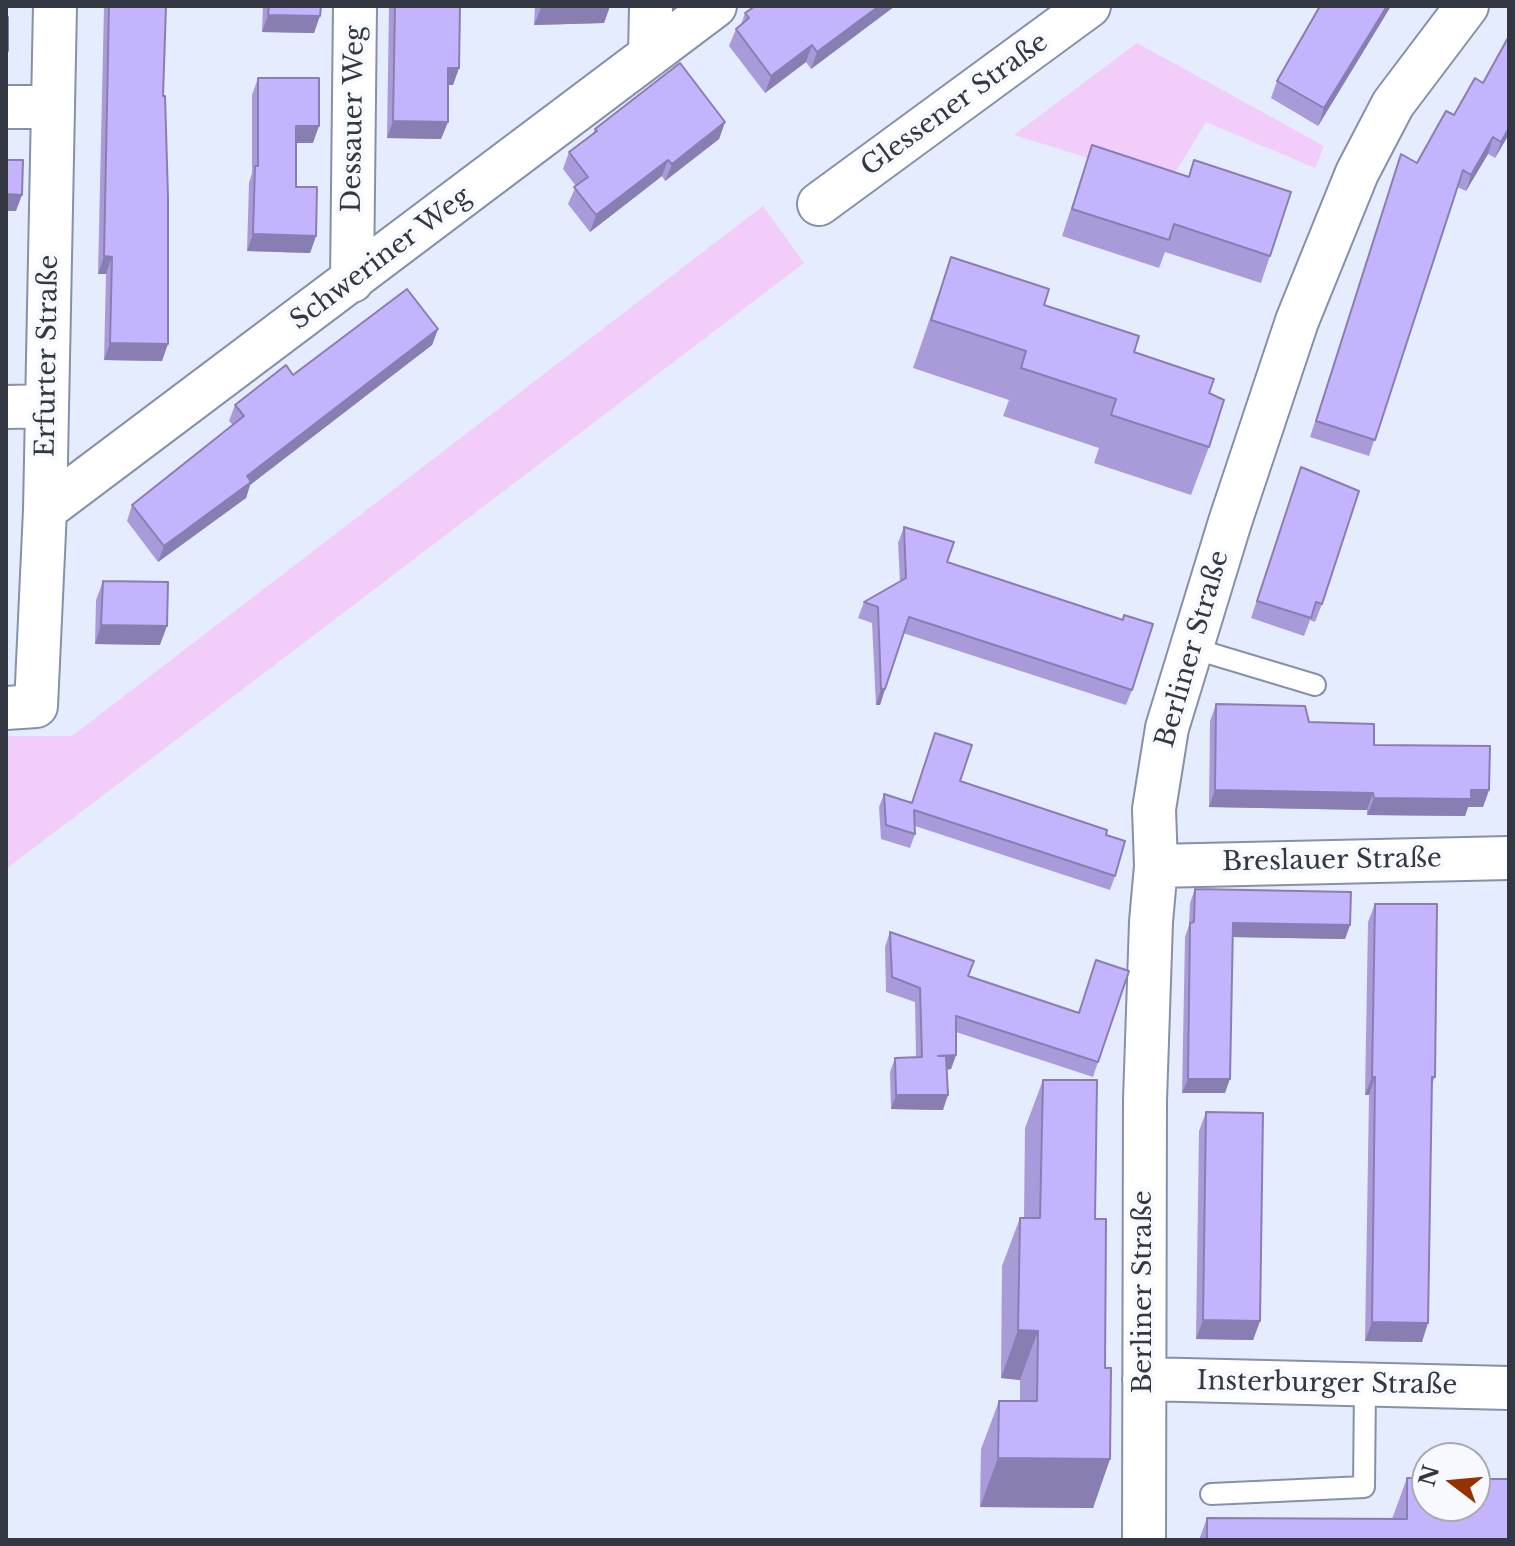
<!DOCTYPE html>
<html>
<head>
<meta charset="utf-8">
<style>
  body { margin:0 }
  #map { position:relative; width:1515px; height:1546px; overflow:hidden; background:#e5ecfd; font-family:"Libre Baskerville",serif }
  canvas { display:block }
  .frame { position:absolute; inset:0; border:8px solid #323741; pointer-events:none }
  .north { position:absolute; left:1411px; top:1442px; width:80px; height:80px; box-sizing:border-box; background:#f7f9ff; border:2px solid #a8abb3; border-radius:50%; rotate:286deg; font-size:22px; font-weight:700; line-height:32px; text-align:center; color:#323741 }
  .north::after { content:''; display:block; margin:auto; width:28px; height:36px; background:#963100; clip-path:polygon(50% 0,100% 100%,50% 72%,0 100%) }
</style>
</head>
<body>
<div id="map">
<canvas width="1515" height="1546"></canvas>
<div class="frame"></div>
<div class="north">N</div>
</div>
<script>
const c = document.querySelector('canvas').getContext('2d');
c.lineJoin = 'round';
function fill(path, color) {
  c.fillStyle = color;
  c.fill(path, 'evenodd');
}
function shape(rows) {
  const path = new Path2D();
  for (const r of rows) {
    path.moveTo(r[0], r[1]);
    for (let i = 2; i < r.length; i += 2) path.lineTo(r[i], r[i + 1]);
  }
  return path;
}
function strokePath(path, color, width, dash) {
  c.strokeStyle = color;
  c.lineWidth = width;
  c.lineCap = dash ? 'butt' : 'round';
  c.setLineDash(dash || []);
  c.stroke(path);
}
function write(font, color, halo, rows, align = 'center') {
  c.font = font + ' "Libre Baskerville",serif';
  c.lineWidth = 8;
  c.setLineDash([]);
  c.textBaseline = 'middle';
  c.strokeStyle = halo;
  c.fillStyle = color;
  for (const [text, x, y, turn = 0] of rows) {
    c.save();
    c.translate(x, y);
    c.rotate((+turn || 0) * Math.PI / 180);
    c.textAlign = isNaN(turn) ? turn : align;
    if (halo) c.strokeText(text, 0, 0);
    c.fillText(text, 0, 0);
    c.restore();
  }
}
fill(shape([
  [1137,43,1324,146,1315,168,1206,122,1169,183,1014,135],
  [763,206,804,263,6,869,7,736,72,736]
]), '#f3cdfa');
const service = shape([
  [1192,648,1315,685],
  [1211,1494,1364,1487,1365,1385]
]);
const minor = shape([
  [650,55,651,6],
  [6,107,53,107],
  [819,204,1089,6],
  [352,281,355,6],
  [6,407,47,406],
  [45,510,715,6],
  [6,708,36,706,45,510,55,6],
  [1156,866,1509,858],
  [1144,1379,1509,1388],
  [1144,1540,1145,1100,1151,922,1156,866,1154,809,1167,728,1230,522,1297,321,1357,173,1393,104,1467,6]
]);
strokePath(service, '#8690aa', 24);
strokePath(minor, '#8690aa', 46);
strokePath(service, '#fff', 20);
strokePath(minor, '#fff', 42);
fill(shape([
  [104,6,166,6,163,96,162,361,104,360,106,274,98,274],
  [263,6,321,6,314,33,262,32],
  [389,6,460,6,459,68,453,85,448,85,448,122,441,139,387,138],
  [535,6,610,6,604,23,534,25],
  [755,6,895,6,811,69,806,62,765,93,729,46,736,29,741,25,745,13],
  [1320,6,1391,6,1318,126,1271,98,1277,81],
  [1509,36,1509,134,1495,158,1488,154,1466,191,1457,187,1369,456,1310,437,1401,154,1417,163,1454,115,1483,83],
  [258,78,313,143,296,143,296,187,316,236,310,253,247,251,249,183,252,173,252,95],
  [725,122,719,139,665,181,662,176,590,232,568,204,576,186,563,169,569,152,593,134,595,129],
  [1092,145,1270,256,1261,283,1165,252,1159,268,1062,236],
  [951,257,1044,305,1209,393,1209,447,1191,495,1094,463,1099,448,1003,416,1009,400,913,368],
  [438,329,432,345,250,485,246,498,158,562,127,521,132,505,233,425,229,421,235,405,293,375],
  [1301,467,1322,604,1315,622,1310,620,1304,636,1251,618],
  [904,527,947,562,1132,690,1126,705,903,633,880,705,876,705,872,623,858,618,864,602,900,582,898,543],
  [103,581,160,645,95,644,96,600],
  [1216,704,1309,722,1374,745,1489,790,1483,807,1468,807,1465,816,1367,815,1367,810,1209,807,1210,721],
  [960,781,1106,835,1115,876,1110,890,915,826,915,834,910,848,881,839,879,807,884,794,912,803],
  [1195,889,1350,925,1345,939,1233,937,1225,1093,1182,1093,1185,937,1189,925,1190,903],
  [1375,904,1435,1077,1431,1086,1422,1342,1365,1341,1369,1095,1365,1095,1368,922],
  [890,932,968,976,1098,1062,1093,1077,956,1032,956,1055,951,1069,947,1070,943,1110,891,1109,890,1072,895,1058,916,1057,915,1002,886,992,885,947],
  [1043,1080,1095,1219,1110,1459,1093,1508,980,1507,981,1449,999,1401,1020,1401,1020,1380,1001,1378,1002,1266,1020,1218,1024,1218,1025,1128],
  [1206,1112,1260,1321,1253,1340,1196,1339,1199,1131],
  [1407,1478,1509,1540,1199,1540,1207,1518,1392,1519]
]), '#a99bda');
fill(shape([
  [610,6,604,23,534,25,541,8],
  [879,6,895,6,811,69,817,52],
  [1387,6,1391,6,1318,126,1324,108],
  [268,15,320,16,314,33,262,32],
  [812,45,806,62,765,93,771,76],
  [448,68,459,68,453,85,442,85],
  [393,121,448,122,441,139,387,138],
  [725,122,719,139,665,181,672,164],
  [296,126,319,126,313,143,289,143],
  [1509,128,1509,134,1495,158,1501,142],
  [1493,137,1488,154,1466,191,1471,175],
  [668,160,662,176,590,232,596,215],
  [6,194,22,195,16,211,6,211],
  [253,234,316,236,310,253,247,251],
  [104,256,112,257,106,274,98,274],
  [438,329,432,345,250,485,246,498,158,562,164,546,247,476],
  [110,343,168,344,162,361,104,360],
  [101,625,167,626,160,645,95,644],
  [881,689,885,689,880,705,876,705],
  [1215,790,1373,793,1367,810,1209,807],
  [1471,790,1489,790,1483,807,1468,807,1465,816,1367,815,1374,798],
  [1233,923,1350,925,1345,939,1228,937],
  [956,1055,951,1069,933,1070,938,1056],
  [1372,1077,1375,1077,1369,1095,1365,1095],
  [1188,1079,1230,1079,1225,1093,1182,1093],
  [896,1095,948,1095,943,1110,891,1109],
  [1203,1320,1260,1321,1253,1340,1196,1339],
  [1372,1322,1428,1323,1422,1342,1365,1341],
  [1018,1330,1038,1331,1020,1380,1001,1378],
  [998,1458,1110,1459,1093,1508,980,1507]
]), '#897eb1');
const building = shape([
  [109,6,166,6,163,96,165,96,168,197,168,344,110,343,112,257,104,256,109,6],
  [269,6,321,6,320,16,268,15,269,6],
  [395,6,460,6,459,68,448,68,448,122,393,121,395,6],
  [541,6,610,6,541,8,541,6],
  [755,6,879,6,817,52,812,45,771,76,736,29,749,18,745,13,755,6],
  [1320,6,1387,6,1324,108,1277,81,1320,6],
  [6,17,8,17,8,51,6,51,6,17],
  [1509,36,1509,128,1501,142,1493,137,1471,175,1463,170,1375,440,1316,421,1401,154,1417,163,1446,111,1454,115,1475,78,1483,83,1509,36],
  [680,63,725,122,672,164,668,160,596,215,574,187,588,177,569,152,597,131,595,129,680,63],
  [258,78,319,78,319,126,296,126,296,187,317,187,316,236,253,234,255,166,258,166,258,78],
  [1092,145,1189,177,1194,160,1291,192,1270,256,1174,224,1169,240,1072,209,1092,145],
  [6,160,23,160,22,195,6,194,6,160],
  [951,257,1049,289,1044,305,1139,336,1134,352,1214,379,1209,393,1224,400,1209,447,1111,415,1116,399,1021,368,1026,351,931,320,951,257],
  [407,289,438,329,247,476,251,482,164,546,132,505,244,416,235,405,286,365,293,375,407,289],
  [1301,467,1359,491,1322,604,1316,602,1311,618,1257,601,1301,467],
  [904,527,954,542,947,562,1123,620,1124,615,1153,624,1132,690,909,617,885,689,881,689,878,607,864,602,906,578,904,527],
  [103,581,168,582,167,626,101,625,103,581],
  [1216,704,1305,706,1309,722,1374,724,1374,745,1490,746,1489,790,1471,790,1471,799,1374,798,1373,793,1215,790,1216,704],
  [935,733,972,745,960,781,1107,830,1106,835,1125,841,1115,876,914,810,915,834,886,825,884,794,912,803,935,733],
  [1195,889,1351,892,1350,925,1233,923,1230,1079,1188,1079,1190,923,1194,922,1195,889],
  [1375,904,1437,904,1435,1077,1432,1077,1428,1323,1372,1322,1375,1077,1372,1077,1375,904],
  [890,932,974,961,968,976,1079,1013,1096,960,1129,971,1098,1062,956,1016,956,1055,938,1056,946,1056,948,1095,896,1095,895,1058,922,1057,920,988,892,977,890,932],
  [1043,1080,1097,1080,1095,1219,1106,1219,1105,1368,1111,1368,1110,1459,998,1458,999,1401,1037,1401,1038,1331,1018,1330,1020,1218,1040,1218,1043,1080],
  [1206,1112,1263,1113,1260,1321,1203,1320,1206,1112],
  [1407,1478,1427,1478,1427,1506,1475,1506,1475,1479,1509,1479,1509,1540,1207,1540,1207,1518,1407,1519,1407,1478]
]);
fill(building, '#c4b4fd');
strokePath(building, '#897eb1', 2);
write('26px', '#323741', '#f7f9ff', [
  ["Glessener Straße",955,105,-36],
  ["Dessauer Weg",354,119,-89],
  ["Schweriner Weg",381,259,-37],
  ["Erfurter Straße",48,356,-89],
  ["Berliner Straße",1193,649,-74],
  ["Breslauer Straße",1332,861,-1],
  ["Berliner Straße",1144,1292,-90],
  ["Insterburger Straße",1327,1384,1]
]);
</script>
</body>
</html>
